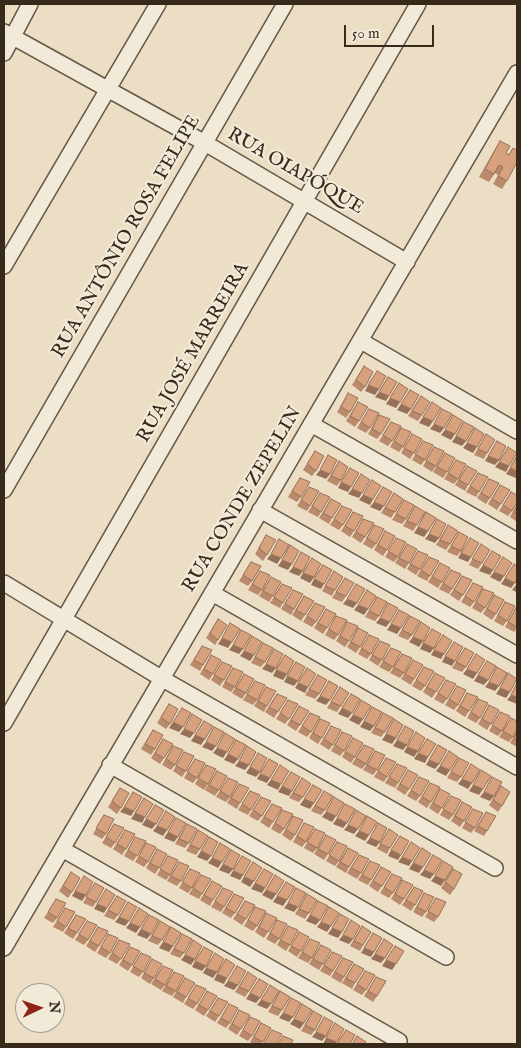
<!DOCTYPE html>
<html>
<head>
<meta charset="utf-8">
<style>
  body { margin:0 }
  #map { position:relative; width:521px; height:1048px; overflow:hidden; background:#ebdec5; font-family:"IM FELL English",serif }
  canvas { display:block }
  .frame { position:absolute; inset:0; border:5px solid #382a1a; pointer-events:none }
  .north { position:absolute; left:15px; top:983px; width:50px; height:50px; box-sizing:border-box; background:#f2ead9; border:1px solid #a89d8d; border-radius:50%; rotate:87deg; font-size:14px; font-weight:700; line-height:20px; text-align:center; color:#382a1a }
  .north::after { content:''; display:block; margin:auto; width:18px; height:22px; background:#8f2418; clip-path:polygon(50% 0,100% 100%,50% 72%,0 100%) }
  .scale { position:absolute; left:344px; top:25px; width:90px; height:22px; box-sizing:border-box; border:2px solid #382a1a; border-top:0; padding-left:6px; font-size:15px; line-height:18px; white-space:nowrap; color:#382a1a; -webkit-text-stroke:4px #f2ead9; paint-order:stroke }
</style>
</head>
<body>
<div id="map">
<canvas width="521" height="1048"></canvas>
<div class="frame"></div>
<div class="north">N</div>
<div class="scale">50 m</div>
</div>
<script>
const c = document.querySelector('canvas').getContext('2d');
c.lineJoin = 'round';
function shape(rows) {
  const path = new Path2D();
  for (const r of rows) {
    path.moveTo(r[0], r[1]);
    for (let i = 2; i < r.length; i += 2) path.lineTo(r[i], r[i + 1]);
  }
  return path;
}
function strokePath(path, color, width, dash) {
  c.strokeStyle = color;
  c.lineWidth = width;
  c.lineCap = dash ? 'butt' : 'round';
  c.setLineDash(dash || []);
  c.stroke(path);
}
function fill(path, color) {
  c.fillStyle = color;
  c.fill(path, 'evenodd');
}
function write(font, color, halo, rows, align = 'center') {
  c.font = font + ' "IM FELL English",serif';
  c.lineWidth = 4.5;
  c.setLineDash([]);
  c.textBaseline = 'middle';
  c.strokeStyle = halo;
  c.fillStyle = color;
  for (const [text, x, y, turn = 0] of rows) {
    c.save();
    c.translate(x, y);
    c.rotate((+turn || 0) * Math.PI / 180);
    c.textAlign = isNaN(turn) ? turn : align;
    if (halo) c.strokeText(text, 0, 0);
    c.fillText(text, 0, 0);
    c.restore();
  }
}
const minor = shape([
  [4,32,205,143,407,262],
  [4,53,30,4],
  [4,266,158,4],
  [361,341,517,431],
  [311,424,517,541],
  [4,490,285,4],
  [260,510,517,655],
  [4,583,161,678,495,868],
  [212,593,517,767],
  [4,723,418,4],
  [110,765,446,957],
  [62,849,399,1041],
  [4,948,517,73]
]);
strokePath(minor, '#655745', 18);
strokePath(minor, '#f2ead9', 15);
fill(shape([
  [500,141,506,153,509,154,513,148,507,181,502,189,493,184,498,175,495,173,489,182,479,177,495,149],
  [364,366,365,387,361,392,352,385],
  [348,393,350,412,346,418,337,412],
  [421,396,422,415,418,421,408,416],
  [358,402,359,421,355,427,346,421],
  [369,409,370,428,366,433,357,428],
  [379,415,381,434,377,439,368,434],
  [391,422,392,441,388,446,379,441],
  [401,428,403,447,399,452,390,447],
  [412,434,414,453,410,459,401,453],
  [486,434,487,453,484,459,474,455],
  [423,441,425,460,421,465,412,460],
  [434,447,436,466,432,472,423,466],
  [315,451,316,471,312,476,303,470],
  [445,453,447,472,443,478,433,472],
  [456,460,458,479,454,484,444,479],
  [339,461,341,480,337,486,327,481],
  [467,466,468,485,465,491,455,485],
  [478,473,479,492,476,497,466,492],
  [300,478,301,497,297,502,288,497],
  [489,479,490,498,486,504,477,498],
  [500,485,501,504,497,510,488,504],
  [309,487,310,506,307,511,297,506],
  [511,492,512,511,508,516,499,511],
  [320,493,321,512,318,517,308,512],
  [394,493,395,512,391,518,381,513],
  [331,499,332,518,329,524,319,518],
  [404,500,406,519,402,524,392,520],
  [517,504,517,522,510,517],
  [342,506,343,525,339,530,330,525],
  [415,506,417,525,413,531,403,526],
  [353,512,354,531,350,537,341,531],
  [363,519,365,537,361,543,352,537],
  [374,525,376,544,372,549,363,544],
  [448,525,450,544,446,550,436,545],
  [385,531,387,550,383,556,374,550],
  [459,532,461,551,457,556,447,552],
  [266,535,267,555,263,561,255,554],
  [396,538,398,557,394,562,385,557],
  [407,544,409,563,405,569,395,563],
  [481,544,482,563,478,569,469,565],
  [418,551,420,569,416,575,407,569],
  [429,557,430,576,427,581,417,576],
  [251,562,252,581,248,586,239,581],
  [440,563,442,582,438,588,428,582],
  [451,570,452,589,449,594,439,589],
  [260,571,262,590,258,595,248,590],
  [334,571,335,590,332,596,322,591],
  [462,576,463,595,459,601,450,595],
  [271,577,273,596,269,602,259,596],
  [345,578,346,596,342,602,332,598],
  [473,583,474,602,470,607,461,602],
  [282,584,283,603,280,608,270,603],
  [483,589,485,608,481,613,472,608],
  [293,590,294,609,291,615,281,609],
  [494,595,496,614,492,620,483,614],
  [304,596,305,615,301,621,292,615],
  [377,597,379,616,375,621,365,617],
  [505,602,507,621,503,626,494,621],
  [315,603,316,622,312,627,303,622],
  [516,608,517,608,517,628,514,632,505,627],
  [326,609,327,628,323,634,314,628],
  [336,616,338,635,334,640,325,635],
  [410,616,412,635,408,640,398,636],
  [218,619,218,640,215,645,206,638],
  [347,622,349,641,345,647,336,641],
  [358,628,360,647,356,653,347,647],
  [369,635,371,654,367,659,358,654],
  [380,641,382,660,378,666,369,660],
  [263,643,265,662,261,667,251,663],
  [202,646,203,665,200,671,190,665],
  [391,648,393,667,389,672,379,667],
  [465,648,466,667,462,672,452,668],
  [402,654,404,673,400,678,390,673],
  [211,655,213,674,209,680,200,674],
  [413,660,414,679,411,685,401,679],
  [222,662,224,680,220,686,211,680],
  [424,667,425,686,421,691,412,686],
  [233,668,235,687,231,692,222,687],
  [435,673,436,692,432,698,423,692],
  [244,674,246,693,242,699,232,693],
  [318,675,319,694,315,699,305,695],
  [446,680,447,699,443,704,434,699],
  [255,681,257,700,253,705,243,700],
  [457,686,458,705,454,710,445,705],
  [266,687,267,706,264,712,254,706],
  [340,687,341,706,337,712,327,708],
  [467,693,469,711,465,717,456,711],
  [277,694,278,712,274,718,265,712],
  [478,699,480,718,476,723,467,718],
  [288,700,289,719,285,724,276,719],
  [169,704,170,724,166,729,157,723],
  [489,705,491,724,487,730,478,724],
  [299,706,300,725,296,731,287,725],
  [500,712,502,731,498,736,489,731],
  [310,713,311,732,307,737,298,732],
  [383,713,385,732,381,737,371,733],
  [511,718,513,737,509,742,499,737],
  [320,719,322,738,318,744,309,738],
  [331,726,333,745,329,750,320,744],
  [153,730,155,749,151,755,141,749],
  [517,731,517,747,510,743],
  [342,732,344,751,340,756,331,751],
  [353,738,355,757,351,763,342,757],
  [163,739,164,758,160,764,151,758],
  [364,745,366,764,362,769,352,764],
  [173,746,175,765,171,770,162,765],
  [375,751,377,770,373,775,363,770],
  [184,752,186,771,182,777,173,771],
  [386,758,387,777,384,782,374,777],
  [459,758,461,777,457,782,447,778],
  [195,759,197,778,193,783,184,778],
  [397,764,398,783,395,788,385,783],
  [206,765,208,784,204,790,195,784],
  [408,770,409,789,405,795,396,789],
  [217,771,219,790,215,796,205,790],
  [419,777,420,796,416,801,407,796],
  [228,778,230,797,226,802,216,797],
  [302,778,303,797,299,802,289,798],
  [430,783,431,802,427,808,418,802],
  [239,784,240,803,237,809,227,803],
  [501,786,502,806,498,812,489,805],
  [120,788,121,808,117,814,108,807],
  [440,789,442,808,438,814,429,808],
  [250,791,251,810,248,815,238,810],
  [324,791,325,810,321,815,311,811],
  [451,796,453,815,449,820,440,815],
  [261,797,262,816,258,821,249,816],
  [462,802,464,821,460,827,451,821],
  [272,804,273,822,269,828,260,822],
  [473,809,475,828,471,833,462,828],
  [282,810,284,829,280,834,271,829],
  [486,812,487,831,484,836,474,831],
  [104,815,106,834,102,839,93,834],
  [293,816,295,835,291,841,282,835],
  [304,823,306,842,302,847,293,842],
  [114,824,115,843,111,848,102,843],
  [187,824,189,843,185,848,175,844],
  [315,829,317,848,313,853,304,848],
  [389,829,390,848,387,854,377,849],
  [125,830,126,849,122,855,113,849],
  [198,830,200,849,196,855,186,851],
  [326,835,328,854,324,860,314,854],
  [135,837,137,856,133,861,124,856],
  [337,842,339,861,335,866,326,861],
  [146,843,148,862,144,867,135,862],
  [348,848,349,867,346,873,336,867],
  [157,849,159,868,155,874,146,868],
  [359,855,361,873,357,879,347,873],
  [168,856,170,875,166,880,157,875],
  [370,861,371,880,368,885,358,880],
  [179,862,181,881,177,886,167,881],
  [381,867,382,886,378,892,369,886],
  [190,869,192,888,188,893,179,888],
  [453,869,454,889,450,895,441,888],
  [71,872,72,892,68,898,59,891],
  [392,874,393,893,389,898,380,893],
  [201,875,202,894,199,899,189,894],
  [402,880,404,899,400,905,391,899],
  [212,881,213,900,210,906,200,900],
  [95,883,96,902,93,907,83,903],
  [414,887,415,905,411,911,402,905],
  [223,888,224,907,221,912,211,907],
  [424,893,426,912,422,917,413,912],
  [234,894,235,913,231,918,222,913],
  [307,894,309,913,305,919,295,914],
  [117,896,118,915,114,920,104,916],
  [436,898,438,917,434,922,425,917],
  [56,899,57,918,53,923,44,918],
  [245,901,246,919,242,925,233,919],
  [255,907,257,926,253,931,244,926],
  [65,908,66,927,63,932,53,927],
  [266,913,268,932,264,938,255,932],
  [76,915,77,933,73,939,64,933],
  [277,920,279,939,275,944,266,939],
  [87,921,88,940,84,945,75,940],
  [160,921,162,940,158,945,148,941],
  [288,926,290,945,286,951,277,945],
  [362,926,363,945,360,951,350,946],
  [98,927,99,946,95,952,86,946],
  [299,932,301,951,297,957,288,951],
  [108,934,110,953,106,958,97,953],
  [182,934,184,953,180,958,170,954],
  [310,939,312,958,308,963,298,958],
  [119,940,121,959,117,964,108,959],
  [321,945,323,964,319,970,309,964],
  [130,947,132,965,128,971,119,965],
  [332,952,333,971,330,976,320,971],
  [141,953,143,972,139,977,130,972],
  [343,958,344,977,341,983,331,977],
  [152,959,154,978,150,984,141,978],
  [354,964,355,983,352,989,342,983],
  [163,966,165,985,161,990,151,984],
  [365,971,366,990,362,995,353,990],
  [174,972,176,991,172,996,162,991],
  [248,972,249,991,245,997,235,992],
  [376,977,377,996,373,1002,364,996],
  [185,978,186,997,183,1003,173,997],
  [196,985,197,1004,193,1009,184,1004],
  [207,991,208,1010,204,1016,195,1010],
  [280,991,282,1010,278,1016,268,1012],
  [218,998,219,1016,215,1022,206,1016],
  [229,1004,230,1023,226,1028,217,1023],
  [239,1010,241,1029,237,1035,228,1029],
  [313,1011,315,1030,311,1035,301,1031],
  [250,1017,252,1036,248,1041,239,1036],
  [261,1023,271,1028,261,1044,253,1044,250,1042]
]), '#b98a6c');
fill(shape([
  [368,385,379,389,375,395,365,391],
  [379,392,389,396,386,401,375,397],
  [390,398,400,402,396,408,386,404],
  [401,404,411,409,407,414,397,410],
  [423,417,433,421,429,427,419,423],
  [434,424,444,428,440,433,430,429],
  [445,430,455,434,451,440,441,435],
  [456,436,466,441,462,446,452,442],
  [467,443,477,447,473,453,463,448],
  [488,456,499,460,495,465,485,461],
  [499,462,509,466,506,472,495,467],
  [510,468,517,471,517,477,516,478,506,474],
  [320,470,330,474,326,479,316,475],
  [341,482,351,487,348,492,338,488],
  [352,489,362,493,359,498,348,494],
  [363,495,373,499,370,505,359,500],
  [374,502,384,506,380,511,370,507],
  [418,527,428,531,424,537,414,533],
  [429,534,439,538,435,543,425,539],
  [461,553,471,557,468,562,458,558],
  [271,554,281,558,277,564,267,559],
  [282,560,292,564,288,570,278,566],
  [483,565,493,570,490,575,479,571],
  [293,567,303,571,299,576,289,572],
  [494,572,504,576,500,582,490,577],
  [303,573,314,577,310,583,300,578],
  [505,578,515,583,511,588,501,584],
  [314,579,324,584,321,589,311,585],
  [516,585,517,585,517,592,512,590],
  [347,599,357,603,353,608,343,604],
  [358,605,368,609,364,615,354,610],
  [380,618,390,622,386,627,376,623],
  [391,624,401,628,397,634,387,630],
  [413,637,423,641,419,647,409,642],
  [222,638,232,642,228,648,218,644],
  [423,643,434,648,430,653,420,649],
  [233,645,243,649,239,654,229,650],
  [434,650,444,654,441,659,431,655],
  [244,651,254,655,250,661,240,656],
  [445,656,455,661,452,666,442,662],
  [266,664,276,668,272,673,262,669],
  [467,669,477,673,473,679,463,674],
  [276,670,287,674,283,680,273,676],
  [478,675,488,680,484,685,474,681],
  [287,676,298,681,294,686,284,682],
  [489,682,499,686,495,691,485,687],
  [298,683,308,687,305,693,295,688],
  [500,688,510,692,506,698,496,694],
  [511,695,517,697,517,704,507,700],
  [320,696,330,700,326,705,316,701],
  [342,708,352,713,348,718,338,714],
  [353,715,363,719,359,725,349,720],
  [364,721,374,726,370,731,360,727],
  [173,722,183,727,179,732,169,728],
  [184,729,194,733,190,738,180,734],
  [386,734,396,738,392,744,382,740],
  [195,735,205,739,201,745,191,741],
  [397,740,407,745,403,750,393,746],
  [206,742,216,746,212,751,202,747],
  [407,747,418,751,414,757,404,752],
  [217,748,227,752,223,758,213,753],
  [418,753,428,757,425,763,414,759],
  [228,754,238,759,234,764,224,760],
  [429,760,439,764,435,769,426,765],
  [239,761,249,765,245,770,235,766],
  [440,766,450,770,446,776,436,771],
  [250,767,260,772,256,777,246,773],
  [260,774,270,778,267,783,257,779],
  [462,779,472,783,468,789,458,784],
  [271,780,281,784,278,790,267,785],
  [473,785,483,789,479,795,469,791],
  [282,786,292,791,289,796,278,792],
  [484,792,494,796,490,801,480,797],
  [304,799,314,803,310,809,300,805],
  [124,807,134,811,131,816,120,812],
  [326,812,336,816,332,822,322,817],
  [135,813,145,817,142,823,131,819],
  [337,818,347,823,343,828,333,824],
  [146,819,156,824,152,829,142,825],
  [348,825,358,829,354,834,344,830],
  [157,826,167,830,163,836,153,831],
  [359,831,369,835,365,841,355,836],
  [168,832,178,837,174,842,164,838],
  [370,838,380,842,376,847,366,843],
  [391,850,401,855,398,860,388,856],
  [201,851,211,856,207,861,197,857],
  [402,857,412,861,409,866,398,862],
  [212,858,222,862,218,868,208,863],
  [413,863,423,867,419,873,409,869],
  [223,864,233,869,229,874,219,870],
  [424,870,434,874,430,879,420,875],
  [233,871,243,875,240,880,230,876],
  [435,876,445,880,441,886,431,881],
  [244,877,254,881,250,887,241,882],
  [255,883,265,888,262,893,251,889],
  [266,890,276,894,272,900,262,895],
  [75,891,86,895,82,901,72,896],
  [277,896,287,900,283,906,273,902],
  [288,903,298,907,294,912,284,908],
  [97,904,107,908,104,913,94,909],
  [310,915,320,920,316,925,306,921],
  [119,917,129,921,125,926,115,922],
  [321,922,331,926,327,932,317,927],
  [130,923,140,927,136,933,126,928],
  [332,928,342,932,338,938,328,934],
  [141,929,151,934,147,939,137,935],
  [343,935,353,939,349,944,339,940],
  [163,942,173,946,169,952,159,948],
  [364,948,374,952,371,957,361,953],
  [375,954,385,958,381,963,371,959],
  [185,955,195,959,191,965,181,960],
  [386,960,396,964,392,970,382,966],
  [195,961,206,966,202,971,192,967],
  [206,968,217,972,213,978,203,973],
  [217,974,227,978,224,984,214,980],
  [228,981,238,985,234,990,224,986],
  [250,993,260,998,256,1003,246,999],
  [261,1000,271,1004,267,1009,257,1005],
  [283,1013,293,1017,289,1022,279,1018],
  [294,1019,304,1023,300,1029,290,1024],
  [316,1032,326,1036,322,1041,312,1037],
  [326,1038,337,1042,335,1044,323,1044]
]), '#967158');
const building = shape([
  [500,141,510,146,506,153,509,155,513,148,517,150,517,162,507,181,498,176,503,167,499,165,494,174,485,169,500,141],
  [364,366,373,372,365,387,356,380,364,366],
  [377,371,386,376,379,389,368,385,377,371],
  [388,377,397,382,389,396,379,392,388,377],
  [399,383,408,389,400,402,390,398,399,383],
  [410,390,419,395,411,409,401,404,410,390],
  [348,393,358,398,350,412,341,407,348,393],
  [421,396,430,402,422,415,412,411,421,396],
  [358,402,368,407,359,421,350,416,358,402],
  [432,402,441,408,433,421,423,417,432,402],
  [369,409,379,413,370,428,361,422,369,409],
  [442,409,452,414,444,428,434,424,442,409],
  [379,415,390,419,381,434,372,429,379,415],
  [453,415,463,421,455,434,445,430,453,415],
  [391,422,401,426,392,441,383,435,391,422],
  [464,422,474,427,466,441,456,436,464,422],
  [401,428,411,432,403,447,394,441,401,428],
  [475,428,484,434,477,447,467,443,475,428],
  [412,434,422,439,414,453,404,448,412,434],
  [486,434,495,440,487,453,478,449,486,434],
  [423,441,433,445,425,460,415,454,423,441],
  [497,441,506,446,499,460,488,456,497,441],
  [434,447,444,451,436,466,426,461,434,447],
  [508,447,517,453,509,466,499,462,508,447],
  [315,451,324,456,316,471,307,464,315,451],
  [445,453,455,458,447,472,437,467,445,453],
  [328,455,337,460,330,474,320,470,328,455],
  [517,456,517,471,510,468,517,456],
  [456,460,466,464,458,479,448,473,456,460],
  [339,461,348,467,341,480,331,476,339,461],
  [467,466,477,471,468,485,459,480,467,466],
  [350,468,359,473,351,487,341,482,350,468],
  [478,473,488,477,479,492,470,486,478,473],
  [361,474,370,480,362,493,352,489,361,474],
  [300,478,310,482,301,497,292,491,300,478],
  [489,479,499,483,490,498,481,493,489,479],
  [372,480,381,486,373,499,363,495,372,480],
  [500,485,510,490,501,504,492,499,500,485],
  [309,487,319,491,310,506,301,500,309,487],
  [383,487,392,492,384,506,374,502,383,487],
  [511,492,517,495,517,502,512,511,503,505,511,492],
  [320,493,330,497,321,512,312,506,320,493],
  [394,493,403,499,395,512,385,508,394,493],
  [331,499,341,504,332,518,323,513,331,499],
  [404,500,414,505,406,519,396,514,404,500],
  [342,506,352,510,343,525,334,519,342,506],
  [415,506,425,512,417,525,407,521,415,506],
  [517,506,517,514,514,512,517,506],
  [353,512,363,516,354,531,345,526,353,512],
  [426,512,436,518,428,531,418,527,426,512],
  [363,519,374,523,365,537,356,532,363,519],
  [437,519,446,524,439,538,429,534,437,519],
  [374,525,384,529,376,544,367,538,374,525],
  [448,525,458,531,450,544,440,540,448,525],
  [385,531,395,536,387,550,378,545,385,531],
  [459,532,468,537,461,551,451,546,459,532],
  [266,535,276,540,267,555,259,548,266,535],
  [396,538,406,542,398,557,388,551,396,538],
  [470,538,479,543,471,557,461,553,470,538],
  [279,539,289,545,281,558,271,554,279,539],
  [407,544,417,549,409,563,399,558,407,544],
  [481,544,490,550,482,563,472,559,481,544],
  [290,545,299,551,292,564,282,560,290,545],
  [418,551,428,555,420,569,410,564,418,551],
  [492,551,501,556,493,570,483,565,492,551],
  [301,552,310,557,303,571,293,567,301,552],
  [429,557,439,561,430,576,421,570,429,557],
  [503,557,512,563,504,576,494,572,503,557],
  [312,558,321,564,314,577,303,573,312,558],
  [251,562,261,566,252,581,243,575,251,562],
  [440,563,450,568,442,582,432,577,440,563],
  [514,564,517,566,517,579,515,583,505,578,514,564],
  [323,565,332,570,324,584,314,579,323,565],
  [451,570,461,574,452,589,443,583,451,570],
  [260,571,270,575,262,590,252,584,260,571],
  [334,571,343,577,335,590,325,586,334,571],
  [462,576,472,580,463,595,454,590,462,576],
  [271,577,281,582,273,596,263,591,271,577],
  [345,578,354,583,346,596,336,592,345,578],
  [473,583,483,587,474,602,465,596,473,583],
  [282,584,292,588,283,603,274,597,282,584],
  [356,584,365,589,357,603,347,599,356,584],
  [483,589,494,593,485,608,476,602,483,589],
  [293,590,303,594,294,609,285,604,293,590],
  [367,590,376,596,368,609,358,605,367,590],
  [494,595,504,600,496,614,487,609,494,595],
  [304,596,314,601,305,615,296,610,304,596],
  [377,597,387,602,379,616,369,611,377,597],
  [505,602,515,606,507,621,498,615,505,602],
  [315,603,325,607,316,622,307,616,315,603],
  [388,603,398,608,390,622,380,618,388,603],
  [516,608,517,608,517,627,508,622,516,608],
  [326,609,336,614,327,628,318,623,326,609],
  [399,610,409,615,401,628,391,624,399,610],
  [336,616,347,620,338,635,329,629,336,616],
  [410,616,420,621,412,635,402,630,410,616],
  [218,619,227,625,218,640,210,633,218,619],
  [347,622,358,626,349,641,340,636,347,622],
  [421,622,430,628,423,641,413,637,421,622],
  [230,623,240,629,232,642,222,638,230,623],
  [358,628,368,633,360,647,351,642,358,628],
  [432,629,441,634,434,648,423,643,432,629],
  [241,630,251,635,243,649,233,645,241,630],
  [369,635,379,639,371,654,361,648,369,635],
  [443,635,452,641,444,654,434,650,443,635],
  [252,636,262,642,254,655,244,651,252,636],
  [380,641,390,645,382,660,372,655,380,641],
  [454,642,463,647,455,661,445,656,454,642],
  [263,643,273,648,265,662,255,657,263,643],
  [202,646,212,650,203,665,194,660,202,646],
  [391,648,401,652,393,667,383,661,391,648],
  [465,648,474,653,466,667,456,662,465,648],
  [274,649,283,654,276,668,266,664,274,649],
  [402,654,412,658,404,673,394,667,402,654],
  [476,654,485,660,477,673,467,669,476,654],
  [211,655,221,660,213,674,204,669,211,655],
  [285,655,294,661,287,674,276,670,285,655],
  [413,660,423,665,414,679,405,674,413,660],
  [487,661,496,666,488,680,478,675,487,661],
  [222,662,232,666,224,680,214,675,222,662],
  [296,662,305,667,298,681,287,676,296,662],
  [424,667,434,671,425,686,416,680,424,667],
  [497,667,507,673,499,686,489,682,497,667],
  [233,668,243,672,235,687,225,682,233,668],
  [307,668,316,674,308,687,298,683,307,668],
  [435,673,445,678,436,692,427,687,435,673],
  [508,673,517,679,510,692,500,688,508,673],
  [244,674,254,679,246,693,236,688,244,674],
  [318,675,327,680,319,694,309,689,318,675],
  [446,680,456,684,447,699,438,693,446,680],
  [255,681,265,685,257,700,247,694,255,681],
  [329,681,338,686,330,700,320,696,329,681],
  [517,683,517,697,511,695,517,683],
  [457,686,466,690,458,705,449,699,457,686],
  [266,687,276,691,267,706,258,701,266,687],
  [340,687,349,693,341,706,331,702,340,687],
  [467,693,478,697,469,711,460,706,467,693],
  [277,694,287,698,278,712,269,707,277,694],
  [351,694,360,699,352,713,342,708,351,694],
  [478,699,488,703,480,718,471,712,478,699],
  [288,700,298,704,289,719,280,713,288,700],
  [361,700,371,706,363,719,353,715,361,700],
  [169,704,178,709,170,724,161,717,169,704],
  [489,705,499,710,491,724,482,719,489,705],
  [299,706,309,711,300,725,291,720,299,706],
  [372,707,382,712,374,726,364,721,372,707],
  [182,708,191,713,183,727,173,722,182,708],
  [500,712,510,716,502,731,492,725,500,712],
  [310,713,320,717,311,732,302,726,310,713],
  [383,713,393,718,385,732,375,728,383,713],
  [192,714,202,720,194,733,184,729,192,714],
  [511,718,517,721,517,729,513,737,503,731,511,718],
  [320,719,330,723,322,738,313,733,320,719],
  [394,719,403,725,396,738,386,734,394,719],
  [204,721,213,726,205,739,195,735,204,721],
  [331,726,341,730,333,745,324,739,331,726],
  [405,726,414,731,407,745,397,740,405,726],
  [214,727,224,732,216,746,206,742,214,727],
  [153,730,163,735,155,749,145,744,153,730],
  [342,732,352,736,344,751,335,745,342,732],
  [416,732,425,738,418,751,407,747,416,732],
  [517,732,517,740,514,738,517,732],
  [225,733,235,739,227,752,217,748,225,733],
  [353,738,363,743,355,757,345,752,353,738],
  [163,739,173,744,164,758,155,753,163,739],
  [427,739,436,744,428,757,418,753,427,739],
  [236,740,246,745,238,759,228,754,236,740],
  [364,745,374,749,366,764,356,758,364,745],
  [438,745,447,750,439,764,429,760,438,745],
  [173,746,183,750,175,765,166,759,173,746],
  [247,746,256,752,249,765,239,761,247,746],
  [375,751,385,755,377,770,367,765,375,751],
  [449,751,458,757,450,770,440,766,449,751],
  [184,752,194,756,186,771,176,766,184,752],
  [258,753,267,758,260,772,250,767,258,753],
  [386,758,396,762,387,777,378,771,386,758],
  [459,758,469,763,461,777,451,772,459,758],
  [195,759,205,763,197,778,187,772,195,759],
  [269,759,278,764,270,778,260,774,269,759],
  [397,764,407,768,398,783,389,777,397,764],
  [471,764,480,770,472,783,462,779,471,764],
  [206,765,216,769,208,784,198,778,206,765],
  [280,765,289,771,281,784,271,780,280,765],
  [408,770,418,775,409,789,400,784,408,770],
  [481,770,491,776,483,789,473,785,481,770],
  [217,771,227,776,219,790,209,785,217,771],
  [291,772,300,777,292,791,282,786,291,772],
  [419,777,429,781,420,796,411,790,419,777],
  [492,777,502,782,494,796,484,792,492,777],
  [228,778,238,782,230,797,220,791,228,778],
  [302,778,311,784,303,797,293,793,302,778],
  [430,783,440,787,431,802,422,797,430,783],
  [239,784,249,788,240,803,231,798,239,784],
  [313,785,322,790,314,803,304,799,313,785],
  [501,786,510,792,502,806,493,800,501,786],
  [120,788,129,793,121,808,112,801,120,788],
  [440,789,450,794,442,808,433,803,440,789],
  [250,791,260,795,251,810,242,804,250,791],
  [324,791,333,796,325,810,315,806,324,791],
  [133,792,142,797,134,811,124,807,133,792],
  [451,796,461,800,453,815,443,809,451,796],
  [261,797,271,801,262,816,253,810,261,797],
  [334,797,344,803,336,816,326,812,334,797],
  [144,798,153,804,145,817,135,813,144,798],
  [462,802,472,807,464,821,455,816,462,802],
  [272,804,282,808,273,822,264,817,272,804],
  [345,804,355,809,347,823,337,818,345,804],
  [155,805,164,810,156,824,146,819,155,805],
  [473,809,483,813,475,828,465,822,473,809],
  [282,810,293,814,284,829,275,823,282,810],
  [356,810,366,816,358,829,348,825,356,810],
  [166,811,175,817,167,830,157,826,166,811],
  [486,812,496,816,487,831,478,826,486,812],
  [104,815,114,819,106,834,96,828,104,815],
  [293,816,303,820,295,835,286,830,293,816],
  [367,816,377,822,369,835,359,831,367,816],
  [176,818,186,823,178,837,168,832,176,818],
  [304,823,314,827,306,842,297,836,304,823],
  [378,823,387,828,380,842,370,838,378,823],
  [114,824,124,828,115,843,106,837,114,824],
  [187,824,197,829,189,843,179,839,187,824],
  [315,829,325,833,317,848,307,842,315,829],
  [389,829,398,835,390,848,380,844,389,829],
  [125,830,135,834,126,849,117,844,125,830],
  [198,830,208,836,200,849,190,845,198,830],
  [326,835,336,840,328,854,318,849,326,835],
  [400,836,409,841,401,855,391,850,400,836],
  [135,837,146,841,137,856,128,850,135,837],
  [209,837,218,842,211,856,201,851,209,837],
  [337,842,347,846,339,861,329,855,337,842],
  [411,842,420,848,412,861,402,857,411,842],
  [146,843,156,847,148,862,139,856,146,843],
  [220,843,230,849,222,862,212,858,220,843],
  [348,848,358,853,349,867,340,862,348,848],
  [422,848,431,854,423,867,413,863,422,848],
  [157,849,167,854,159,868,150,863,157,849],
  [231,850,240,855,233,869,223,864,231,850],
  [359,855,369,859,361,873,351,868,359,855],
  [433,855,442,860,434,874,424,870,433,855],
  [168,856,178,860,170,875,160,869,168,856],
  [242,856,251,861,243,875,233,871,242,856],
  [370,861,380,865,371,880,362,875,370,861],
  [443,861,453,867,445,880,435,876,443,861],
  [179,862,189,866,181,881,171,876,179,862],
  [253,862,262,868,254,881,244,877,253,862],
  [381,867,391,872,382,886,373,881,381,867],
  [190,869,200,873,192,888,182,882,190,869],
  [264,869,273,874,265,888,255,883,264,869],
  [453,869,462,874,454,889,445,882,453,869],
  [71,872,80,878,72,892,63,886,71,872],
  [392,874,402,878,393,893,384,887,392,874],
  [201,875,211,879,202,894,193,888,201,875],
  [275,875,284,881,276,894,266,890,275,875],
  [84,876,93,882,86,895,75,891,84,876],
  [402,880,413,885,404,899,395,894,402,880],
  [212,881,222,886,213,900,204,895,212,881],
  [286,882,295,887,287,900,277,896,286,882],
  [95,883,104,888,96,902,86,897,95,883],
  [414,887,423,891,415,905,406,900,414,887],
  [223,888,233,892,224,907,215,901,223,888],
  [296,888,306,893,298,907,288,903,296,888],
  [106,889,115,895,107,908,97,904,106,889],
  [424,893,434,897,426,912,417,907,424,893],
  [234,894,244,898,235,913,226,908,234,894],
  [307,894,317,900,309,913,299,909,307,894],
  [117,896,126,901,118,915,108,910,117,896],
  [436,898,446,902,438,917,428,911,436,898],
  [56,899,66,903,57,918,48,912,56,899],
  [245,901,255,905,246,919,237,914,245,901],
  [318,901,328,906,320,920,310,915,318,901],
  [128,902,137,907,129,921,119,917,128,902],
  [255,907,266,911,257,926,248,920,255,907],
  [329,907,339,913,331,926,321,922,329,907],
  [65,908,75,912,66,927,57,921,65,908],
  [139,908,148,914,140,927,130,923,139,908],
  [266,913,277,918,268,932,259,927,266,913],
  [340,914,349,919,342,932,332,928,340,914],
  [76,915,86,919,77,933,68,928,76,915],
  [149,915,159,920,151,934,141,929,149,915],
  [277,920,287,924,279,939,270,933,277,920],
  [351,920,360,926,353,939,343,935,351,920],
  [87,921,97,925,88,940,79,934,87,921],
  [160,921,170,927,162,940,152,936,160,921],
  [288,926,298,930,290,945,280,940,288,926],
  [362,926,371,932,363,945,354,941,362,926],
  [98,927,108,931,99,946,90,941,98,927],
  [171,927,181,933,173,946,163,942,171,927],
  [299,932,309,937,301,951,291,946,299,932],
  [373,933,382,938,374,952,364,948,373,933],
  [108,934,118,938,110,953,101,947,108,934],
  [182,934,192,939,184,953,174,949,182,934],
  [310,939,320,943,312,958,302,952,310,939],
  [384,939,393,945,385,958,375,954,384,939],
  [119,940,130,944,121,959,112,953,119,940],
  [193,940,202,946,195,959,185,955,193,940],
  [321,945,331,950,323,964,313,959,321,945],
  [395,946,404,951,396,964,386,960,395,946],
  [130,947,140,951,132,965,123,960,130,947],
  [204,947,213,952,206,966,195,961,204,947],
  [332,952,342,956,333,971,324,965,332,952],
  [141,953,151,957,143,972,133,966,141,953],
  [215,953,224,959,217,972,206,968,215,953],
  [343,958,353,962,344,977,335,972,343,958],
  [152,959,162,964,154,978,144,973,152,959],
  [226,959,235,965,227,978,217,974,226,959],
  [354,964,364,969,355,983,346,978,354,964],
  [163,966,173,970,165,985,155,979,163,966],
  [237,966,246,971,238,985,228,981,237,966],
  [365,971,375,975,366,990,357,984,365,971],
  [174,972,184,976,176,991,166,986,174,972],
  [248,972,257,978,249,991,239,987,248,972],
  [376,977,386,981,377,996,368,991,376,977],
  [185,978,195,983,186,997,177,992,185,978],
  [259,979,268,984,260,998,250,993,259,979],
  [196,985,206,989,197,1004,188,998,196,985],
  [270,985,279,991,271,1004,261,1000,270,985],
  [207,991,217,996,208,1010,199,1005,207,991],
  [280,991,290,997,282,1010,272,1006,280,991],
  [218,998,228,1002,219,1016,210,1011,218,998],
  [291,998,301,1003,293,1017,283,1013,291,998],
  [229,1004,238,1008,230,1023,221,1018,229,1004],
  [302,1004,312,1010,304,1023,294,1019,302,1004],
  [239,1010,250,1015,241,1029,232,1024,239,1010],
  [313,1011,322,1016,315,1030,305,1025,313,1011],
  [250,1017,260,1021,252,1036,243,1030,250,1017],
  [324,1017,333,1022,326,1036,316,1032,324,1017],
  [261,1023,271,1028,263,1042,254,1037,261,1023],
  [335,1023,344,1029,337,1042,326,1038,335,1023],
  [272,1030,282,1034,276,1044,266,1044,264,1043,272,1030],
  [346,1030,355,1035,350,1044,337,1044,346,1030],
  [283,1036,293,1040,291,1044,278,1044,283,1036],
  [357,1036,366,1042,364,1044,352,1044,357,1036]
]);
fill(building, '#d7a17e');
strokePath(building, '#967158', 1);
write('19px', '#382a1a', '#f2ead9', [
  ["RUA OIAPÓQUE",295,172,30],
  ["RUA ANTÔNIO ROSA FELIPE",127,237,-60],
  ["RUA JOSÉ MARREIRA",194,353,-60],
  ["RUA CONDE ZEPELIN",243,500,-59]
]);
</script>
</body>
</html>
